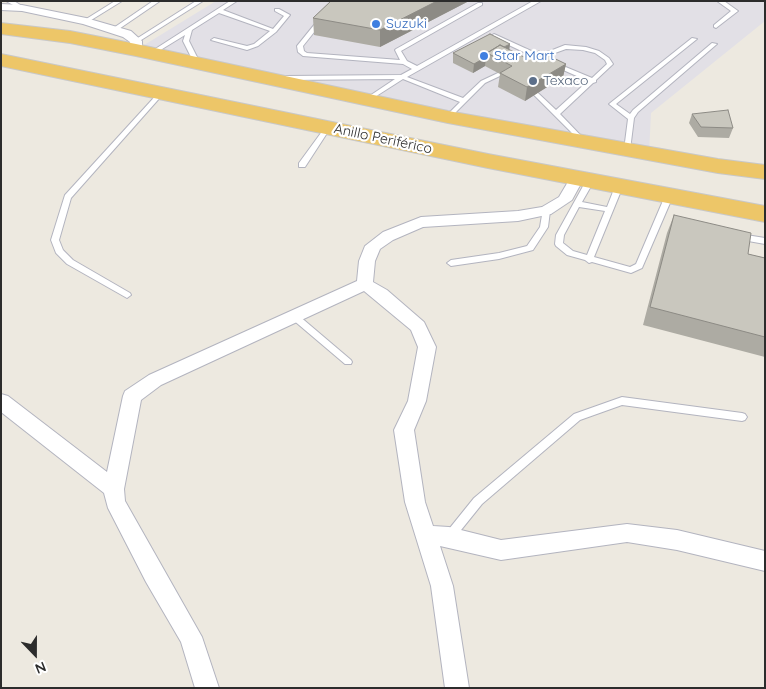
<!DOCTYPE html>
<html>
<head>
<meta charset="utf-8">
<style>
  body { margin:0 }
  #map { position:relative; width:766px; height:689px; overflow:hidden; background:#ede9e0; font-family:Quicksand,sans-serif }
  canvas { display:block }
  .frame { position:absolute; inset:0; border:2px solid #2c2c2c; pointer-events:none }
  .north { position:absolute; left:10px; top:629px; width:50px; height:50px; -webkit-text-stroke:4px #fff; paint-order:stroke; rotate:158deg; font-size:14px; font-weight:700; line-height:20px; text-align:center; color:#2c2c2c }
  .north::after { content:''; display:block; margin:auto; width:18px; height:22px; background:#2c2c2c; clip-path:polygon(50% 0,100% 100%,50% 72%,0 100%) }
</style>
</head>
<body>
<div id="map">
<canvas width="766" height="689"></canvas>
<div class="frame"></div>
<div class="north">N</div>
</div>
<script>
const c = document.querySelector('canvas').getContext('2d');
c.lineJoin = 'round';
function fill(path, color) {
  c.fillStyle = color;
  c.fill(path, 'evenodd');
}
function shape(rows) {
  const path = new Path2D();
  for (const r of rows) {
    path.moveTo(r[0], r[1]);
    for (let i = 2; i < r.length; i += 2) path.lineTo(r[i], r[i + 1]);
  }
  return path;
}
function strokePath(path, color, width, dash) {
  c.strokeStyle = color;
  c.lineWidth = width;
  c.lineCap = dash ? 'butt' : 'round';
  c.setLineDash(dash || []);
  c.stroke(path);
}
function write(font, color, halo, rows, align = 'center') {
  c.font = font + ' Quicksand,sans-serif';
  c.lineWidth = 4.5;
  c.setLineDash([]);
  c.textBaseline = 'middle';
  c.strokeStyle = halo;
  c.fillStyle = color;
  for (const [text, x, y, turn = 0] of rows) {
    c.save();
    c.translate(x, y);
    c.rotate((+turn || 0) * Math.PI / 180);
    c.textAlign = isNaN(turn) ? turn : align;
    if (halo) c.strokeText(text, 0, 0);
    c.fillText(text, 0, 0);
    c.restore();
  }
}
fill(shape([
  [216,1,765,1,765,21,651,113,649,154,136,50]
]), '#e2e0e6');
const service = shape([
  [6,1,14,1,25,8,20,9,6,1],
  [115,1,122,1,88,22,83,21,115,1],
  [153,1,160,1,116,31,112,31,112,29,153,1],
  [196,1,203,1,138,42,133,41,196,1],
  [230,1,237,1,223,10,273,29,284,16,275,11,275,9,279,9,290,15,276,32,258,46,247,50,211,40,214,38,247,46,254,44,270,31,219,13,192,30,189,41,200,63,199,64,194,63,183,41,185,35,154,54,149,53,230,1],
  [533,1,541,1,407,77,463,98,481,81,498,73,502,73,502,75,485,83,450,118,448,119,445,117,460,102,403,79,367,102,365,101,365,99,395,79,286,80,283,78,286,76,401,75,412,69,403,64,303,56,298,52,297,46,314,25,319,26,303,46,304,51,307,53,400,60,395,50,396,49,478,3,482,3,482,5,401,51,407,61,417,66,533,1],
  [717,1,724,1,738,11,716,28,714,27,714,25,731,11,717,1],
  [494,34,540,55,565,45,586,47,599,51,609,58,613,64,612,65,596,80,596,82,593,83,560,114,586,141,586,143,582,143,533,94,536,92,538,93,556,110,588,81,552,65,552,63,556,63,592,78,607,64,605,60,595,53,583,50,566,49,544,57,544,59,534,61,531,59,534,57,492,37,491,36,494,34],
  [692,38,697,39,616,104,630,114,633,110,712,43,717,44,638,112,634,118,630,150,627,152,625,151,624,150,628,119,609,104,692,38],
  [162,90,165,92,164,93,71,198,59,240,63,250,73,260,130,293,131,295,127,298,67,264,56,253,51,240,65,195,160,91,162,90],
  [328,125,331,127,305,167,299,167,299,163,326,126,328,125],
  [587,179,590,179,594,181,582,202,607,207,616,184,619,184,623,186,594,257,630,267,636,264,665,196,669,194,673,196,642,268,631,273,592,262,589,263,585,260,567,255,556,246,555,244,556,235,587,179],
  [579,207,605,211,587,255,573,251,563,243,564,235,579,207],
  [543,209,546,209,550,211,548,227,533,250,499,259,451,266,447,263,451,260,499,253,527,246,540,227,543,209],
  [740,234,765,238,765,244,737,239,736,237,737,235,740,234],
  [295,314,298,315,351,360,352,362,351,364,345,364,292,319,291,317,292,315,295,314],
  [622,397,742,413,745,414,747,417,745,420,742,421,622,405,580,420,482,504,453,540,449,542,445,540,444,537,445,534,474,498,574,414,622,397]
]);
const minor = shape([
  [1,4,22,5,86,18,131,31,142,41,142,50,136,54,132,53,130,42,123,37,83,24,22,11,1,10,1,4],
  [577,173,584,178,572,200,551,214,518,221,423,227,393,240,380,249,375,261,373,282,387,290,424,322,436,347,426,401,414,430,425,502,433,526,449,527,501,540,627,524,677,530,765,551,765,571,677,550,627,542,501,560,440,546,453,586,469,688,445,688,431,586,405,502,394,430,408,401,418,347,411,330,364,291,161,385,141,400,124,489,125,501,202,637,219,688,195,688,181,642,146,582,108,508,104,493,1,412,1,394,8,396,107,472,123,396,125,391,149,375,357,281,359,261,365,246,383,232,421,217,518,211,542,207,559,197,572,175,577,173]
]);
const trunk = shape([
  [1,23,70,31,136,44,448,111,718,159,765,165,765,179,718,173,448,123,136,56,70,43,1,34,1,23],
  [1,54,488,154,765,206,765,222,488,168,1,66,1,54]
]);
strokePath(service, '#b3b4bf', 2);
strokePath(minor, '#b3b4bf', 2);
strokePath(trunk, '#c8c8c8', 2);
fill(service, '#fff');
fill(minor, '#fff');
fill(trunk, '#edc668');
fill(shape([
  [331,1,469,1,380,47,314,35,313,18],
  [509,50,526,58,566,64,563,77,525,101,498,87,500,74,485,66,473,73,453,63,453,53],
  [692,114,733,128,729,138,698,137,689,123],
  [674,215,748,254,765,258,765,357,643,325,667,233]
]), '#adaba3');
fill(shape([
  [437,1,469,1,380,47,380,30],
  [510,44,509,53,490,55],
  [486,57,485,66,473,73,474,64],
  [566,64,563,77,525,101,527,87]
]), '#8d8b85');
const building = shape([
  [331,1,437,1,380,30,313,18,331,1],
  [490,34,510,44,504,47,500,45,487,53,486,57,474,64,453,53,490,34],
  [500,45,526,58,539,51,566,64,527,87,500,73,512,66,487,53,500,45],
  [728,110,733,128,701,127,692,114,728,110],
  [674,215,751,233,748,254,765,258,765,337,650,307,674,215]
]);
fill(building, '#c9c7be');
strokePath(building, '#8d8b85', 1);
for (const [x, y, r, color] of [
  [376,24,5,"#3f7fe0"],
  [484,56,5,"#3f7fe0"],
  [533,81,5,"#5c6f8a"]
]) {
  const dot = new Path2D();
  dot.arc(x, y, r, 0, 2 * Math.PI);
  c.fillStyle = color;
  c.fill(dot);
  strokePath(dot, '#fff', 2);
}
write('14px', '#366cbe', '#fff', [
  ["Suzuki",386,24],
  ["Star Mart",494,56]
], 'left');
write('14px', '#4e5e75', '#fff', [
  ["Texaco",543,81]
], 'left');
write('14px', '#2c2c2c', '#fff', [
  ["Anillo Periférico",383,139,12]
]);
</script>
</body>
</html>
